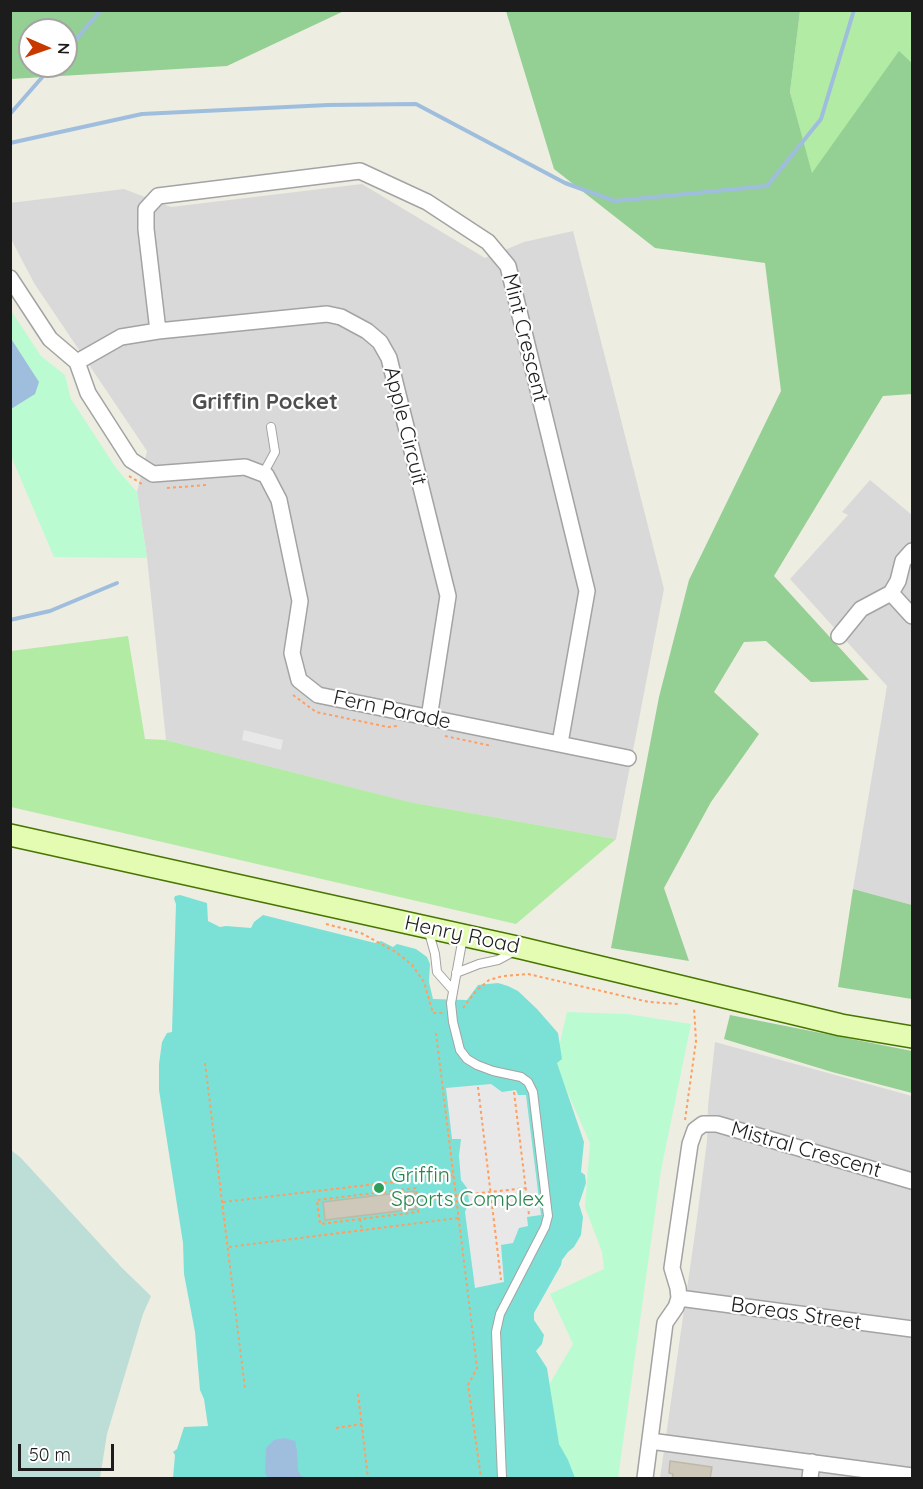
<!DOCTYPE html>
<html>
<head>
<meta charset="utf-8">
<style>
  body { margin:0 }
  #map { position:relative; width:923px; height:1489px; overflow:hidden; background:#eeede1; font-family:Quicksand,sans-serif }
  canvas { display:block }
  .frame { position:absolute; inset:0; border:12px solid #1c1c1c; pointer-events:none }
  .north { position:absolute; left:18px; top:18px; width:60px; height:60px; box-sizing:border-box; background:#fff; border:2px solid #a4a4a4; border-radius:50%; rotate:92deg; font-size:16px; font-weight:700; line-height:24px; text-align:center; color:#1c1c1c }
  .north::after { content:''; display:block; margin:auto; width:21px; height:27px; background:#c83900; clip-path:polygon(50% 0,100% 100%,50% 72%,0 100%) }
  .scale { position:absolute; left:18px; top:1444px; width:96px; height:27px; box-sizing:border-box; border:3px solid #1c1c1c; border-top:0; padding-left:8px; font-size:18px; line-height:21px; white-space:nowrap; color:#1c1c1c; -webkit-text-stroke:4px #fff; paint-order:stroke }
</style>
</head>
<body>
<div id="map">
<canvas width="923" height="1489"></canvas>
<div class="frame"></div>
<div class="north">N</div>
<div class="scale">50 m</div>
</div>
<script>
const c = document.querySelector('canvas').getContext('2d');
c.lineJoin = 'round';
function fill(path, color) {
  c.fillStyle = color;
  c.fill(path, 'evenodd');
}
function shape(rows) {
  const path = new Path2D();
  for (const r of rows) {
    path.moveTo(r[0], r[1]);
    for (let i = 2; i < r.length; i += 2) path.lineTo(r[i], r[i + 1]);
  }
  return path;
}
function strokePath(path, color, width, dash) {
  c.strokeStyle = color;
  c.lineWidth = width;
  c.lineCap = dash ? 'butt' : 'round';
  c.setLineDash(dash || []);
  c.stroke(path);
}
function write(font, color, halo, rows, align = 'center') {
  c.font = font + ' Quicksand,sans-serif';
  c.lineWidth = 4.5;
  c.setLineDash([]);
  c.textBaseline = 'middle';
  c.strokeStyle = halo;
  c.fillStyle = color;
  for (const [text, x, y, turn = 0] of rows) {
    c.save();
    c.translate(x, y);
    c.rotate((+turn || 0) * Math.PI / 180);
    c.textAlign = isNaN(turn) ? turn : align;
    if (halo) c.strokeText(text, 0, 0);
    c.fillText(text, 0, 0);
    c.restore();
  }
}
fill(shape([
  [362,184,485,258,524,242,573,231,664,589,616,839,408,802,166,740,147,558,137,492,147,451,34,283,11,239,10,203,124,189,171,207],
  [870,480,912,515,912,905,853,889,887,686,790,579,848,515,842,512],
  [715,1042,912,1096,912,1478,660,1478,696,1226,707,1141,708,1106]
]), '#dad9d9');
fill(shape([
  [800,11,912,11,912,63,899,52,812,174,790,92],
  [128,636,145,739,166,740,409,802,616,839,516,924,11,807,11,651]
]), '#b2eba4');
fill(shape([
  [11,10,344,10,344,11,227,66,11,79],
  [30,30,66,30,66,66,30,66],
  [506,11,800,11,790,92,812,173,899,51,912,63,912,394,883,396,774,576,869,680,811,682,766,641,744,642,714,692,759,734,711,802,664,888,689,961,611,948,659,697,689,580,781,391,765,263,655,248,554,169],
  [853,889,912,905,912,999,838,987],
  [730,1015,912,1051,912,1093,832,1072,724,1039]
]), '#94cf93');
fill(shape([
  [11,1150,21,1158,122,1268,151,1296,143,1314,107,1434,100,1478,11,1478]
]), '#bdddd7');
fill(shape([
  [10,309,41,356,65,375,71,399,116,468,137,492,147,558,54,557,11,456],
  [567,1012,627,1014,691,1024,661,1170,618,1478,568,1478,552,1432,549,1385,573,1344,550,1294,604,1269,602,1252,585,1207,590,1143,555,1064]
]), '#bafbd2');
fill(shape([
  [180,895,207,903,208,921,220,927,226,926,251,928,254,922,263,915,375,943,381,941,393,947,397,944,416,949,427,957,430,964,429,982,433,999,467,1000,478,985,498,983,508,986,518,991,537,1009,558,1033,562,1059,557,1063,584,1142,581,1172,585,1175,586,1183,579,1204,583,1217,581,1235,574,1247,568,1252,562,1260,561,1265,534,1313,534,1320,544,1335,542,1344,536,1351,547,1368,559,1444,568,1460,575,1478,173,1478,175,1455,173,1452,177,1449,184,1427,208,1426,204,1399,200,1390,195,1332,184,1274,183,1243,159,1090,159,1064,162,1042,167,1033,172,1032,176,904,174,899,175,896]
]), '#7be1d7');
fill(shape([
  [244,730,283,740,281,750,242,740],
  [491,1084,502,1092,516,1090,518,1095,526,1095,541,1215,527,1217,528,1226,519,1228,513,1243,501,1245,504,1282,475,1288,465,1212,469,1201,467,1188,461,1180,459,1156,461,1139,452,1139,446,1088]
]), '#e8e8e8');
fill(shape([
  [10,337,39,382,35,394,11,409],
  [284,1438,295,1441,297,1450,298,1470,301,1476,307,1478,268,1478,265,1473,266,1448,274,1440]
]), '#9fbede');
strokePath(shape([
  [66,51,101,10],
  [10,114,52,66],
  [10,143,142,114,328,105,416,104,565,183,615,201,767,186,821,119,854,10],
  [10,620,50,611,117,583]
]), '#9fbede', 4);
const building = shape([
  [414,1191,416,1209,325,1220,323,1202,414,1191],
  [670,1461,712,1467,710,1479,672,1479,673,1474,669,1473,670,1461]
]);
fill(building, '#cec8ba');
strokePath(building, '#c0b8a3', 1.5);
const service = shape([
  [263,474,275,452,271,427],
  [428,929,435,954,437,972,452,989],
  [463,937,451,1003,453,1022,460,1050,467,1059,477,1065,493,1071,521,1077,528,1082,533,1092,548,1216,545,1227,500,1314,496,1332,502,1478],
  [456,973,479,964,498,960,513,952]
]);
const minor = shape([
  [10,278,50,339,77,362],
  [158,331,146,229,146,209,158,196,360,171,427,202,488,242,508,266,587,591,560,743],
  [77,362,88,393,131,460,153,474,245,467,266,475,279,500,300,601,292,653,299,680,318,695,628,758],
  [77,362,121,337,158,331,327,314,341,317,367,331,380,342,389,358,448,596,429,718],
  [891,593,912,616],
  [839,636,861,609,891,593,898,581,903,561,912,551],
  [679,1298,912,1329],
  [650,1441,912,1476],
  [645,1478,665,1323,676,1307,679,1298,678,1288,672,1268,690,1144,695,1130,703,1124,717,1124,912,1181],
  [810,1478,812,1462]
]);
const secondary = shape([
  [10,835,521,948,841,1025,912,1037]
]);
strokePath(service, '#a3a3a3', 10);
strokePath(minor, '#a3a3a3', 18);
strokePath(secondary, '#477500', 24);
strokePath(shape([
  [129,476,142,484],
  [167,488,207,485],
  [293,695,316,712,388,727,397,726],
  [445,736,492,746],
  [326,924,361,933,396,952,412,965,424,982,433,1013,443,1013],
  [463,1008,476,991,489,980,503,976,528,974,649,1002,678,1004],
  [436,1033,477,1368,468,1385,481,1478],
  [205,1063,245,1389],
  [478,1087,501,1280],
  [514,1092,529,1215],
  [685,1120,696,1041,694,1007],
  [417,1200,416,1188,317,1200,320,1224,418,1212,417,1200,526,1188],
  [223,1202,453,1175],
  [360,1219,362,1230],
  [229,1247,458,1218],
  [358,1394,368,1478],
  [336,1428,362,1424]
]), '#ff9e61', 2, [3, 3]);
strokePath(service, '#fff', 8);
strokePath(minor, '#fff', 15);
strokePath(secondary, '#e3fcb1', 21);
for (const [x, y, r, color] of [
  [379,1188,6,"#2e9e5b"]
]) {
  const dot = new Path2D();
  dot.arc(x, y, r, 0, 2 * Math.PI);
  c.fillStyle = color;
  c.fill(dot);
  strokePath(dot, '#fff', 2);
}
write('21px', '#1c1c1c', '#fff', [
  ["Mint Crescent",525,338,76],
  ["Apple Circuit",405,426,76],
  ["Fern Parade",392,710,12],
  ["Henry Road",462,935,12],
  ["Mistral Crescent",806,1150,16],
  ["Boreas Street",796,1314,8]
]);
write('21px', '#27864d', '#fff', [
  ["Griffin",391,1176],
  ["Sports Complex",391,1200]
], 'left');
write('bold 22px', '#4f4f4f', '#fff', [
  ["Griffin Pocket",265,402]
]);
</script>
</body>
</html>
